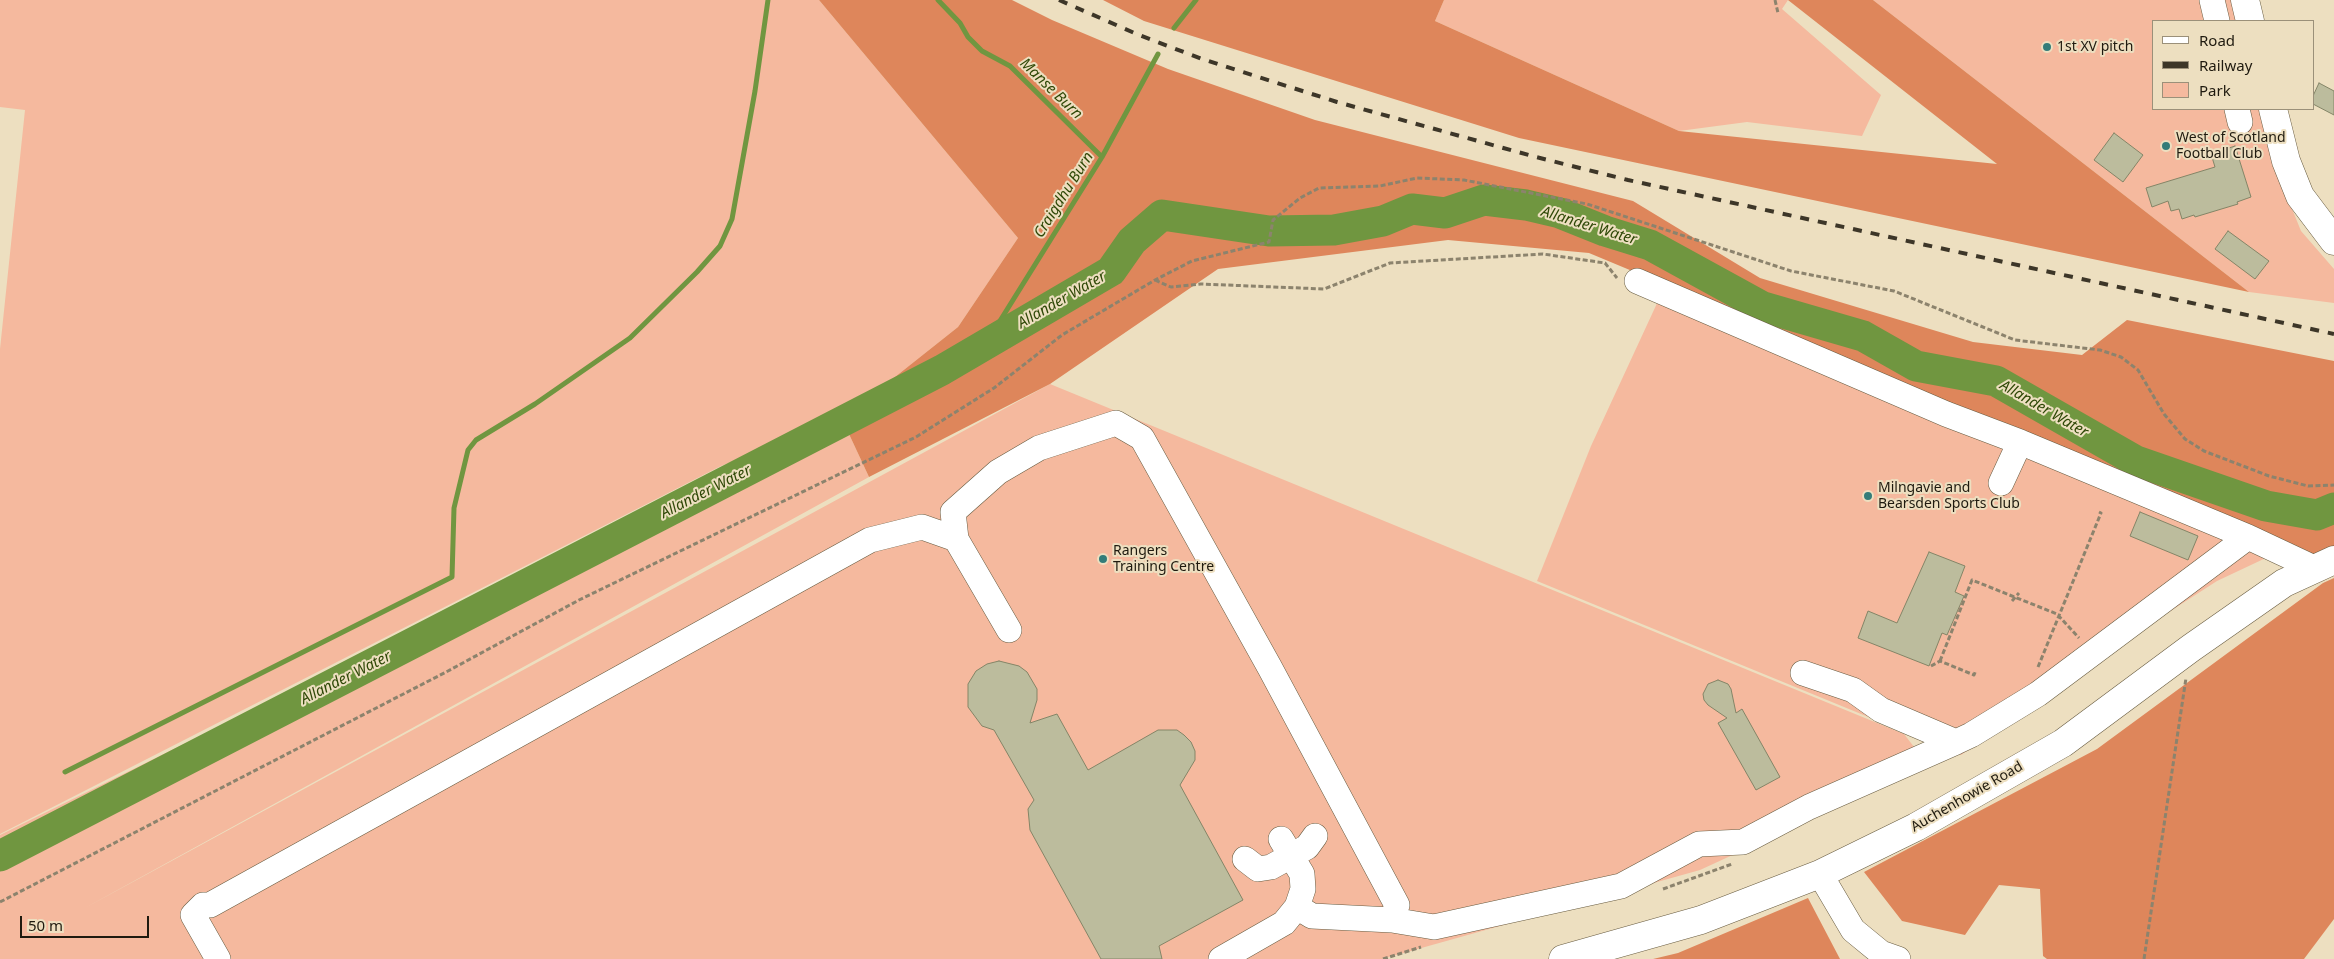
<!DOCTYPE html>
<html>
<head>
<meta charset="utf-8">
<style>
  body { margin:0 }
  #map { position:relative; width:2334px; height:959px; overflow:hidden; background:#eddfc0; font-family:"Noto Sans",sans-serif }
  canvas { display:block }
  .legend { position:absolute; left:2152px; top:20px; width:162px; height:90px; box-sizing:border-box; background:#eddfc0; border:1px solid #9b9079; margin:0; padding:6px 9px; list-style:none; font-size:15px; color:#1f1a0f }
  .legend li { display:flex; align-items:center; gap:10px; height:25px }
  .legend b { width:25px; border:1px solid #9b9079 }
  .scale { position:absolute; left:20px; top:916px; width:129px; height:22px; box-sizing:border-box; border:2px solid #1f1a0f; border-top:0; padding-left:6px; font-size:15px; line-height:18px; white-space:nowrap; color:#1f1a0f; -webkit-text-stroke:4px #eddfc0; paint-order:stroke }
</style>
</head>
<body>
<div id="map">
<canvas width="2334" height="959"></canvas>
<ul class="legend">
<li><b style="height:6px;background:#fff"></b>Road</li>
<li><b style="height:6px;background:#3d3628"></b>Railway</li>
<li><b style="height:14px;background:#f5b99e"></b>Park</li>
</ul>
<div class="scale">50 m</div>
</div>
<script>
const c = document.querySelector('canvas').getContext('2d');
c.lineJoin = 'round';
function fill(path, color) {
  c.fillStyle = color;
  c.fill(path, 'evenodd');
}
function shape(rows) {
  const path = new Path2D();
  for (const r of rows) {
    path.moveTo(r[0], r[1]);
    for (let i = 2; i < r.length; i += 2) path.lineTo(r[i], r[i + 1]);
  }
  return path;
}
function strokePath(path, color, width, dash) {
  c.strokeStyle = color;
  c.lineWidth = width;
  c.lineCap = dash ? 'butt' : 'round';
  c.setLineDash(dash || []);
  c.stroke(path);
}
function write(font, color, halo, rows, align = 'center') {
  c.font = font + ' "Noto Sans",sans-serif';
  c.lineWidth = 4;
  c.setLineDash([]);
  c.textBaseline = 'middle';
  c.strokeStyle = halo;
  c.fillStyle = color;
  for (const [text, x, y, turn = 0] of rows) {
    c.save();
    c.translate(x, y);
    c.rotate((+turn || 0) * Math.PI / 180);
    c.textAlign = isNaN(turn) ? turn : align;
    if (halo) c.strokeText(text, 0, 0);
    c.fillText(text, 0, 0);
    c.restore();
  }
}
fill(shape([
  [0,0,819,0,1018,238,958,327,842,419,869,477,83,909,1050,384,1904,734,1928,765,1700,870,1382,959,0,959,0,835,835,422,721,466,0,834,0,349,25,110,0,107],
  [1444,0,1788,0,1782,9,1881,95,1862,136,1747,122,1679,131,1435,21],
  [1873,0,2231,0,2237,21,2153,21,2153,109,2261,109,2282,184,2301,231,2334,269,2334,303,2249,292],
  [1665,286,2287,548,2217,581,2124,641,1961,755,1537,581,1591,446]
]), '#f5b99e');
fill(shape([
  [819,0,1012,0,1052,20,1168,69,1315,120,1633,201,1760,278,1973,342,2082,355,2127,320,2334,361,2334,547,2314,555,1589,253,1448,240,1218,269,1050,384,869,477,842,419,958,327,1018,238],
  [1103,0,1444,0,1435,21,1679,131,1997,164,1788,0,1873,0,2249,292,1519,138,1144,21],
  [2334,578,2334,919,2304,959,2047,959,2043,956,2040,889,1999,885,1965,935,1902,921,1864,872,2097,749,2323,583],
  [1808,898,1840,959,1653,959,1678,953]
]), '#de865b');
strokePath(shape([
  [938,0,960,23,968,37,982,51,1010,66,1102,157],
  [1174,28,1196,0],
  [985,345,1102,157,1158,54],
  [65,772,452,577,454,508,468,450,476,440,535,404,630,338,697,272,720,246,732,219,755,91,768,0]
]), '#709640', 5);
strokePath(shape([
  [0,856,942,370,1111,271,1132,241,1162,215,1269,231,1334,230,1383,221,1412,209,1445,213,1484,200,1526,205,1560,213,1605,231,1650,245,1763,307,1863,336,1916,366,1996,381,2136,461,2266,506,2317,515,2334,508]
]), '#709640', 31);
const building = shape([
  [2319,83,2334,91,2334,115,2313,104,2313,96,2319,83],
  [2114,133,2143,155,2123,182,2094,160,2114,133],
  [2235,146,2251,197,2237,202,2238,204,2195,217,2194,215,2182,219,2179,209,2171,211,2168,201,2152,207,2146,188,2215,167,2211,154,2235,146],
  [2228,231,2269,261,2255,279,2215,249,2228,231],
  [2140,512,2198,536,2188,560,2130,536,2140,512],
  [1929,552,1965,566,1955,592,1964,596,1947,635,1942,633,1929,666,1858,638,1868,611,1897,623,1929,552],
  [999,661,1019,666,1027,672,1037,689,1037,700,1030,723,1057,714,1088,770,1158,730,1177,730,1184,735,1191,742,1195,751,1195,760,1180,785,1243,900,1159,946,1162,959,1101,959,1030,830,1028,809,1034,800,994,730,982,726,968,707,968,684,976,671,987,664,999,661],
  [1718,680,1728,684,1731,689,1736,713,1742,709,1780,777,1756,790,1718,723,1727,718,1708,705,1704,700,1703,694,1708,684,1718,680]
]);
fill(building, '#bcbc9d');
strokePath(building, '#848567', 1);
const minor = shape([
  [2212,0,2217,21],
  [2237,109,2240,122],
  [1637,281,1946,414,2020,442],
  [2001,483,2020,442,2248,537,2314,568],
  [956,539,1009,630],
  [1803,673,1853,690,1881,710,1956,742,1971,735,2038,694,2248,537],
  [1245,859,1258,869,1271,867,1307,847,1315,836],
  [1820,874,1853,930,1881,953,1898,959],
  [1297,907,1312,916,1392,920,1434,927,1621,886,1699,844,1743,842,1809,807,1956,742],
  [218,959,193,915,203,905,210,905,870,540,922,527,956,539,953,512,998,472,1039,448,1116,423,1142,438,1270,668,1397,905,1392,920],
  [1221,959,1284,923,1297,907,1303,889,1302,874,1281,839]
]);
const major = shape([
  [2245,0,2250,21],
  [2273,109,2286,161,2300,196,2334,241],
  [1563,959,1701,920,1820,874,1916,827,2063,743,2191,648,2284,583,2334,560]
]);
strokePath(minor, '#685c41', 26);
strokePath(major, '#685c41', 29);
strokePath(shape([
  [1775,0,1778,13],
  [1155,280,1171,287,1201,284,1324,289,1390,263,1543,254,1605,263,1617,278],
  [2012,601,2019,593],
  [1940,661,1972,580,2057,614,2079,638],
  [1931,666,1940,661,1974,675,1976,670],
  [2038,667,2101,513,2099,512],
  [1663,889,1732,864],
  [0,902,448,671,579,600,916,437,994,388,1062,335,1155,280,1192,261,1269,242,1273,220,1300,198,1319,188,1380,186,1417,178,1464,180,1587,204,1791,271,1894,291,2015,340,2100,350,2121,357,2138,370,2164,414,2185,439,2204,451,2269,476,2308,486,2334,485],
  [1383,959,1421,947],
  [2144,959,2186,678]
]), '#8c836d', 3, [5, 2.5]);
strokePath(minor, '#fff', 25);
strokePath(major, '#fff', 28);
strokePath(shape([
  [1059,0,1139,35,1202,59,1337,102,1536,157,1628,180,2334,334]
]), '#3d3628', 4, [9, 9]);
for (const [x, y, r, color] of [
  [2047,47,5,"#337c79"],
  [2166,146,5,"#337c79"],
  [1868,496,5,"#337c79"],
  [1103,559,5,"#337c79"]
]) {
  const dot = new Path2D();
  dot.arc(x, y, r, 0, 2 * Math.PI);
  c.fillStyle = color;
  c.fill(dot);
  strokePath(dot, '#eddfc0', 2);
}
write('14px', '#1f1a0f', '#eddfc0', [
  ["1st XV pitch",2057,47],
  ["West of Scotland",2176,138],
  ["Football Club",2176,154],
  ["Milngavie and",1878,488],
  ["Bearsden Sports Club",1878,504],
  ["Rangers",1113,551],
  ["Training Centre",1113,567]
], 'left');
write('14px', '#1f1a0f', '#eddfc0', [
  ["Auchenhowie Road",1967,797,-30]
]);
write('italic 15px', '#2f4807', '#eddfc0', [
  ["Manse Burn",1051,89,44],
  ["Craigdhu Burn",1064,195,-58],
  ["Allander Water",1589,226,17],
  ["Allander Water",1062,300,-30],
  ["Allander Water",2044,409,30],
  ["Allander Water",706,492,-27],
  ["Allander Water",346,678,-27]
]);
</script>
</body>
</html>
